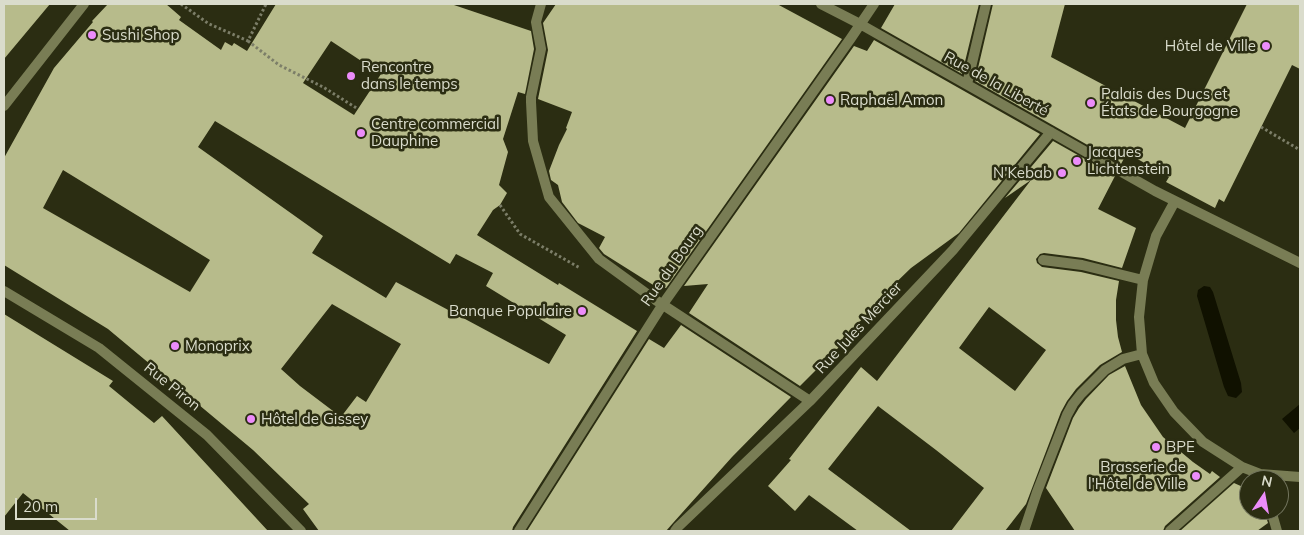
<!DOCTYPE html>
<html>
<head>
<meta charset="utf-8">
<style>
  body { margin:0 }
  #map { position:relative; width:1304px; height:535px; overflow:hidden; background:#2b2d12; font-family:Mulish,sans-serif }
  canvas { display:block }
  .frame { position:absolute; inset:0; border:5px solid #dadccc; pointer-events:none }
  .north { position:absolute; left:1239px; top:470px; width:50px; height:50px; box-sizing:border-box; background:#2b2d12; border:1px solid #71735c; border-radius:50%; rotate:12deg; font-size:14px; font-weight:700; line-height:20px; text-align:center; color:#dadccc }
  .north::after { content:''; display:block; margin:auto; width:18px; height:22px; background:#ec8cfa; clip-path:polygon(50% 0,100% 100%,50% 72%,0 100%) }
  .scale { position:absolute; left:15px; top:498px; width:82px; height:22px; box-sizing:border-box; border:2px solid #dadccc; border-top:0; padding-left:6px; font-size:15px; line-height:18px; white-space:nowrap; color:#dadccc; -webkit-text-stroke:4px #2b2d12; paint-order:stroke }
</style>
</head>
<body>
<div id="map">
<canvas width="1304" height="535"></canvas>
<div class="frame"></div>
<div class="north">N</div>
<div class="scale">20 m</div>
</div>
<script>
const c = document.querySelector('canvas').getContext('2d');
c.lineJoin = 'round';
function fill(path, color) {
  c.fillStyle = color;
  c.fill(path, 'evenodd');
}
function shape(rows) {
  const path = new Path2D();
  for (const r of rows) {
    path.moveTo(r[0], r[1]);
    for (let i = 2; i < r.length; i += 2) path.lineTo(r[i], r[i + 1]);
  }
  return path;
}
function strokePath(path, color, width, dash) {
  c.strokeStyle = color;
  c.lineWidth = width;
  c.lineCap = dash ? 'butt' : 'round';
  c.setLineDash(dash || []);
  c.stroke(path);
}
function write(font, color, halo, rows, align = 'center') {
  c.font = font + ' Mulish,sans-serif';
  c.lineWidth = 5;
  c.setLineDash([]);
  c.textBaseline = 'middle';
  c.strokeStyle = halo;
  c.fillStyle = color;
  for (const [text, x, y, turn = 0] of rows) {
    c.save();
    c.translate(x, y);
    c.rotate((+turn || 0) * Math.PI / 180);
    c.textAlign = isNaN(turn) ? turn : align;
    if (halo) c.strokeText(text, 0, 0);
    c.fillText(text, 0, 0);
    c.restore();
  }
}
fill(shape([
  [1204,286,1210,287,1213,292,1241,383,1242,392,1236,398,1228,396,1224,387,1197,296,1198,290],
  [1300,404,1300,428,1294,433,1282,419]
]), '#101100');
fill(shape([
  [4,4,50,4,4,59],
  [108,4,166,4,181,17,179,20,221,50,225,42,232,46,234,43,247,51,276,4,451,4,531,31,534,49,525,94,518,92,503,139,508,152,499,185,507,193,500,205,493,210,477,235,558,285,559,283,637,331,513,527,512,531,319,531,303,509,309,504,253,450,108,329,4,265,4,158,54,68,93,22,92,21],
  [331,41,381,74,354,115,303,83],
  [215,121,450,264,456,254,493,273,486,286,566,335,549,364,396,282,386,298,312,253,323,236,198,147],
  [63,170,210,260,190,292,43,208],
  [332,304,401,344,366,402,357,396,341,417,300,386,281,369],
  [556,4,777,4,842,39,666,288,658,288,604,254,599,248,605,237,578,223,562,202,558,185,551,180,549,171,559,145,567,129,566,128,572,112,538,99,548,50,543,23],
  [895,4,979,4,962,74,881,28],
  [993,4,1065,4,1051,57,1185,128,1247,4,1300,4,1300,69,1292,65,1224,202,1219,199,1215,208,1166,182,1169,177,1127,153,1121,164,975,81],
  [874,40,1040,134,959,233,911,268,880,298,882,300,863,318,838,346,839,347,800,386,689,313,708,284,684,286,854,46,867,51],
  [1053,141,1115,176,1098,209,1136,228,1122,268,1083,258,1044,253,1040,254,1036,259,1037,263,1042,267,1081,272,1119,281,1116,300,1116,320,1118,337,1122,352,1100,365,1076,389,1067,401,1061,412,1026,504,1005,531,951,531,984,488,936,450,878,406,828,469,911,531,858,531,809,495,795,511,768,486,791,460,789,459,861,367,877,381,1031,180,1005,198],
  [989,307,1046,350,1015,391,959,348],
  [4,314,113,381,109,386,154,423,162,416,268,531,70,531,23,493,4,517],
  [681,325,791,397,732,457,673,523,666,531,527,531,649,339,664,348],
  [1125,366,1141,405,1163,437,1193,462,1210,474,1212,471,1220,477,1165,526,1163,531,1075,531,1046,488,1073,418,1079,408,1086,399,1109,375],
  [1234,483,1243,487,1243,491,1249,492,1249,510,1264,510,1268,523,1257,531,1180,531]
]), '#b7bb8b');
strokePath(shape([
  [181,4,209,24,248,41,266,4],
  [248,41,279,65,323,87,358,109],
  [1261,127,1300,150],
  [500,205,520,234,580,268]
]), '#7c7e68', 3, [2.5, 2.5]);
strokePath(shape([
  [541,4,536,22,541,49,531,97,531,102,533,141,549,197,599,259,654,299,810,401],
  [821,4,860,24,1155,191,1300,263],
  [967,84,986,4],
  [4,106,84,4],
  [1175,201,1156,236,1143,280,1139,317,1142,354,1154,383,1174,412,1203,442,1242,467,1260,474,1300,477],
  [1043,260,1082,265,1143,280],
  [4,291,99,348,207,435,301,531],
  [1271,510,1277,531],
  [519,531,663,304,851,38,874,4],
  [675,531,678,527,810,401,953,250,1051,132],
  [1024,531,1037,492,1067,415,1073,404,1081,394,1105,370,1123,359,1142,354],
  [1170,531,1242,467]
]), '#797d55', 10);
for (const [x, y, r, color] of [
  [92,35,5,"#ec8cfa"],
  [1266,46,5,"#ec8cfa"],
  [351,76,5,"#ec8cfa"],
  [830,100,5,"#ec8cfa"],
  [1091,103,5,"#ec8cfa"],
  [361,133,5,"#ec8cfa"],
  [1077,161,5,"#ec8cfa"],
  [1062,173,5,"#ec8cfa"],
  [582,311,5,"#ec8cfa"],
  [175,346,5,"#ec8cfa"],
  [251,419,5,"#ec8cfa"],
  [1156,447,5,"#ec8cfa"],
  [1196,476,5,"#ec8cfa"]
]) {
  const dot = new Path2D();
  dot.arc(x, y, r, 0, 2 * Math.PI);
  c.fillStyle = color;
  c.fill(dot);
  strokePath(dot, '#2b2d12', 2);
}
write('15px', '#dadccc', '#2b2d12', [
  ["Sushi Shop",102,35],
  ["Hôtel de Ville",1256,46,"right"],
  ["Rencontre",361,67],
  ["dans le temps",361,84],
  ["Palais des Ducs et",1101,94],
  ["États de Bourgogne",1101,111],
  ["Raphaël Amon",840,100],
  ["Centre commercial",371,124],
  ["Dauphine",371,141],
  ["Jacques",1087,152],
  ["Lichtenstein",1087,169],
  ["N'Kebab",1052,173,"right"],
  ["Banque Populaire",572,311,"right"],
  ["Monoprix",185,346],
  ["Hôtel de Gissey",261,419],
  ["BPE",1166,447],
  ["Brasserie de",1186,467,"right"],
  ["l'Hôtel de Ville",1186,484,"right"]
], 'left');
write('15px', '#dadccc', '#2b2d12', [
  ["Rue de la Liberté",996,84,29],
  ["Rue du Bourg",672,266,-55],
  ["Rue Jules Mercier",859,328,-47],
  ["Rue Piron",172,387,39]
]);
</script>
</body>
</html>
